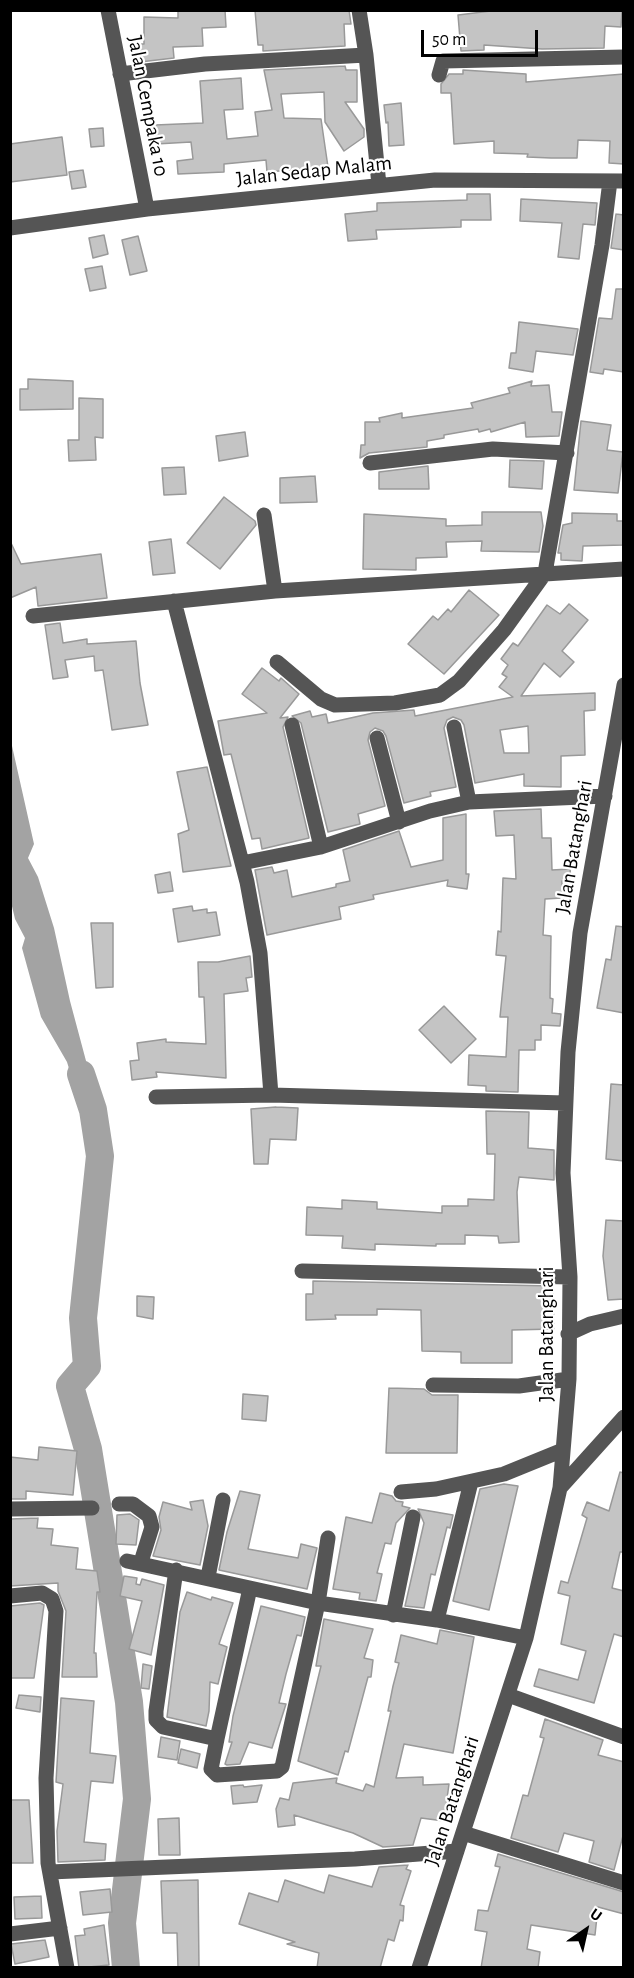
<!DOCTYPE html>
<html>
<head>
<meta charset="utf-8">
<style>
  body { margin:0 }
  #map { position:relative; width:634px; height:1978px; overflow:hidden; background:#fff; font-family:"Alegreya Sans",sans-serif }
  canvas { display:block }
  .frame { position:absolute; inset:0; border:12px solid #000; pointer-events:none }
  .north { position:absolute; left:556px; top:1900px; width:60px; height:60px; -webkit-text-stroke:4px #fff; paint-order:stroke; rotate:34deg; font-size:16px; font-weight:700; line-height:24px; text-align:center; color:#000 }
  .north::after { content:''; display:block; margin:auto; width:21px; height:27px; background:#000; clip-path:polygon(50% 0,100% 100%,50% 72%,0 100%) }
  .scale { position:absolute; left:421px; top:30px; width:117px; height:27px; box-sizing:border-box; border:3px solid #000; border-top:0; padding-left:8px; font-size:18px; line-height:21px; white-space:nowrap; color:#000; -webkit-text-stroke:4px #fff; paint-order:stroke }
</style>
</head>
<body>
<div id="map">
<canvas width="634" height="1978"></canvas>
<div class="frame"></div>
<div class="north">U</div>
<div class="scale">50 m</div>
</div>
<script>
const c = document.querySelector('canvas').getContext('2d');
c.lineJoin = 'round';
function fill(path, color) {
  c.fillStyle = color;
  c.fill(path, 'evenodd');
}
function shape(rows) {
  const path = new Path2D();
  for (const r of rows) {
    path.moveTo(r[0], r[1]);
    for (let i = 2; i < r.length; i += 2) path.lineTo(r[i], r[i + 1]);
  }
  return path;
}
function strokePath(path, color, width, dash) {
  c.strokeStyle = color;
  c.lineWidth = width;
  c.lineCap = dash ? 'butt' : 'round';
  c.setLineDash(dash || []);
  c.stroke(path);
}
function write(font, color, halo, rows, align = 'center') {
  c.font = font + ' "Alegreya Sans",sans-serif';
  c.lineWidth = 4.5;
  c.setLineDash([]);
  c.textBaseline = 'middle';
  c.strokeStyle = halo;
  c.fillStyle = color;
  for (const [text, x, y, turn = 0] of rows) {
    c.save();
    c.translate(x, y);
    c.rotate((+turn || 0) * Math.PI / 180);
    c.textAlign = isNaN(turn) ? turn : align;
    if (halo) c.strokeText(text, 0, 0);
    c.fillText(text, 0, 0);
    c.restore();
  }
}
fill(shape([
  [10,737,34,844,28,858,38,877,54,928,70,1001,97,1102,93,1110,80,1104,67,1062,41,1017,22,948,25,938,15,919,11,902]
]), '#a3a3a3');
strokePath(shape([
  [81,1074,93,1110,100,1156,83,1318,87,1366,70,1386,88,1449,129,1702,137,1799,122,1923,126,1968]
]), '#a3a3a3', 28);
const building = shape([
  [178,10,225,10,226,27,202,28,203,46,173,47,174,58,140,62,138,44,144,44,144,17,178,18,178,10],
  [255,10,349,10,351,24,344,24,345,46,263,51,263,45,258,45,255,10],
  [499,10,622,10,621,27,605,26,604,48,542,49,484,45,484,50,461,51,458,15,499,10],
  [345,66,346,70,357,70,357,102,345,102,364,129,364,137,344,151,325,122,324,92,281,94,284,118,321,119,328,167,267,172,266,160,224,164,224,172,178,174,177,161,193,159,191,142,156,144,155,125,203,123,200,81,241,78,243,109,224,110,227,139,258,136,255,112,272,110,264,70,345,66],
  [463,70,526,74,526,82,624,74,624,164,609,163,610,141,578,140,577,158,551,158,527,157,528,154,494,153,494,141,454,144,451,93,441,93,441,84,449,74,463,74,463,70],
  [401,103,404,145,389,146,388,122,386,123,384,105,401,103],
  [103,128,104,146,91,147,89,129,103,128],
  [62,137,67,175,10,182,10,144,62,137],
  [83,170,86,187,72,189,69,172,83,170],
  [467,194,490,194,491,220,461,220,461,227,376,230,377,239,348,241,345,214,377,211,377,203,467,200,467,194],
  [521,199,597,203,595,225,583,224,579,259,558,257,562,223,520,221,521,199],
  [616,214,624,215,624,250,611,248,616,214],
  [104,235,108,254,93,258,89,238,104,235],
  [138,236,147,271,130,275,122,240,138,236],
  [102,266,106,288,90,291,85,269,102,266],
  [616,289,624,289,624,372,604,369,603,374,590,372,599,318,612,319,616,289],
  [519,322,578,329,573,355,536,351,533,372,509,368,511,353,516,353,519,322],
  [28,379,73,381,73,409,20,410,20,389,28,389,28,379],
  [532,381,531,386,549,385,552,412,562,412,559,436,526,437,525,422,491,432,490,429,479,432,478,429,444,435,444,438,427,441,427,447,369,453,360,458,361,445,365,445,365,422,380,422,379,418,402,413,402,418,473,408,471,403,510,393,508,388,532,381],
  [79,398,103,399,103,438,95,437,96,460,69,461,68,440,79,440,79,398],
  [581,421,611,425,607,450,623,452,618,493,574,490,581,421],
  [245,432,248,456,219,461,216,436,245,432],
  [510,460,544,461,542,489,509,487,510,460],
  [428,466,429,489,379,489,379,472,428,466],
  [184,467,186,494,164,495,162,468,184,467],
  [315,476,317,502,280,503,280,478,315,476],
  [224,497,255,521,256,525,220,569,187,543,224,497],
  [482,512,541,512,543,526,539,552,481,551,482,541,446,542,447,557,416,558,416,570,363,569,364,514,446,519,446,526,482,525,482,512],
  [572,513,617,514,617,521,624,521,624,545,583,546,582,561,561,560,561,553,558,553,563,525,572,523,572,513],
  [171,539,175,573,153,575,149,542,171,539],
  [10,541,21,564,101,554,107,598,38,606,36,587,10,598,10,541],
  [469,590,499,615,444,674,408,644,433,616,438,620,448,609,451,612,469,590],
  [569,604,588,620,562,651,574,662,560,677,544,663,521,696,595,693,595,710,584,711,585,755,561,756,561,787,524,786,524,774,475,783,464,725,461,720,453,717,447,720,444,728,456,787,430,792,431,796,404,803,386,736,383,731,375,728,370,732,368,740,385,806,358,814,360,824,328,832,301,723,292,716,310,711,312,717,326,714,328,723,373,713,414,710,415,716,513,697,499,687,507,677,502,674,508,665,501,659,513,643,518,646,547,605,560,614,569,604],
  [528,726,529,753,504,753,500,730,528,726],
  [60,623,63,643,87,639,87,644,136,641,140,683,148,725,112,730,103,670,95,671,94,656,65,660,68,677,53,679,45,625,60,623],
  [262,668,279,681,281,678,299,694,280,718,288,717,283,727,309,838,262,849,260,838,252,839,231,754,224,755,218,721,267,713,242,694,262,668],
  [207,767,231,866,183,872,178,834,189,830,177,772,207,767],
  [541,809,542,838,551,838,552,870,570,869,571,881,562,881,562,898,545,899,543,935,551,936,550,998,553,999,552,1013,561,1014,560,1026,541,1025,541,1040,535,1040,535,1050,519,1050,518,1092,486,1091,486,1086,468,1085,469,1055,506,1057,508,1017,500,1017,506,956,496,955,498,931,501,932,503,878,516,879,514,835,496,836,494,811,541,809],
  [466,814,466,874,469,874,467,889,447,886,448,880,373,895,374,899,339,907,341,919,267,935,255,870,272,867,274,873,287,870,292,897,336,887,336,884,350,881,343,850,399,831,411,867,443,860,443,818,466,814],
  [170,872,173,891,158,893,155,875,170,872],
  [192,906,193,911,207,909,207,913,216,912,220,935,178,942,173,909,192,906],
  [91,923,113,923,113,987,96,988,91,923],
  [616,926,624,927,624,1013,597,1008,606,959,611,960,616,926],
  [250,956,252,977,246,978,248,991,224,994,226,1078,156,1072,157,1077,132,1080,130,1061,139,1060,137,1043,166,1039,166,1042,206,1044,204,997,199,997,198,962,218,962,250,956],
  [444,1006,476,1039,451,1063,419,1030,444,1006],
  [611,1084,624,1085,624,1161,606,1159,611,1084],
  [276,1107,298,1108,296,1140,270,1139,268,1164,254,1164,251,1109,276,1107],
  [486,1111,529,1112,528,1148,554,1150,554,1180,519,1177,517,1192,519,1242,499,1243,498,1236,465,1235,465,1244,436,1244,436,1246,375,1244,375,1250,342,1248,343,1236,306,1235,307,1207,342,1209,342,1200,377,1202,377,1209,442,1213,442,1206,468,1206,468,1199,494,1200,495,1154,487,1154,486,1111],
  [606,1220,624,1221,624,1299,608,1300,603,1256,606,1220],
  [313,1281,553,1286,554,1329,512,1330,512,1363,461,1363,461,1352,422,1351,421,1310,377,1309,377,1315,335,1315,336,1319,306,1320,306,1294,313,1294,313,1281],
  [137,1296,154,1297,153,1319,137,1316,137,1296],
  [389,1388,424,1389,432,1395,458,1395,457,1453,386,1453,389,1388],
  [243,1394,268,1396,266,1421,242,1419,243,1394],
  [39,1447,77,1451,73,1495,26,1491,26,1499,10,1499,10,1457,38,1460,39,1447],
  [620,1472,624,1473,624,1552,620,1552,612,1588,624,1591,624,1637,614,1634,594,1703,534,1686,539,1669,578,1680,586,1651,561,1644,570,1596,558,1593,561,1581,568,1583,587,1518,582,1515,587,1502,609,1511,620,1472],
  [504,1484,518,1486,489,1610,453,1601,480,1489,504,1484],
  [240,1491,260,1495,248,1549,298,1558,301,1544,317,1548,307,1589,219,1570,227,1532,240,1491],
  [380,1493,392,1496,396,1501,403,1502,402,1506,410,1508,396,1523,391,1544,385,1543,377,1573,382,1574,376,1601,359,1599,360,1593,333,1589,346,1517,372,1523,380,1493],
  [203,1500,208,1526,200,1565,153,1556,161,1530,159,1517,163,1502,192,1510,190,1502,203,1500],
  [418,1509,453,1515,450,1528,447,1527,435,1575,431,1574,424,1608,405,1606,424,1523,418,1509],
  [130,1514,139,1520,136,1545,116,1544,117,1515,130,1514],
  [38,1518,37,1528,53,1529,51,1545,78,1548,76,1569,97,1571,100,1592,97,1592,94,1653,96,1653,97,1677,62,1677,66,1611,58,1591,58,1583,10,1586,10,1519,38,1518],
  [124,1576,137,1578,136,1584,140,1585,142,1579,164,1585,151,1655,129,1649,142,1601,120,1596,124,1576],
  [187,1592,211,1600,212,1597,233,1603,219,1644,227,1647,218,1684,210,1682,209,1711,206,1726,167,1717,180,1612,187,1592],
  [40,1603,44,1605,34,1678,10,1678,10,1606,40,1603],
  [261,1606,305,1617,301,1636,297,1635,286,1674,279,1703,286,1704,272,1748,249,1742,240,1764,227,1765,225,1764,232,1742,229,1742,233,1716,261,1606],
  [324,1619,373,1629,364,1658,373,1660,371,1677,368,1677,348,1752,345,1751,338,1775,298,1761,321,1666,316,1666,324,1619],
  [440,1630,474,1637,453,1753,404,1744,396,1778,423,1777,423,1785,449,1784,444,1821,421,1818,413,1845,383,1847,353,1833,294,1815,295,1825,278,1827,276,1809,280,1798,289,1800,293,1783,337,1778,336,1783,363,1791,366,1784,374,1787,391,1711,388,1711,393,1686,399,1663,395,1662,401,1635,437,1644,440,1630],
  [143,1664,152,1666,149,1689,141,1688,143,1664],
  [19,1695,41,1697,40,1712,16,1708,19,1695],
  [61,1698,94,1701,90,1753,116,1756,113,1783,91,1781,84,1842,106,1844,105,1860,58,1862,57,1831,63,1784,56,1782,61,1698],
  [545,1719,603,1740,598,1755,624,1762,624,1832,614,1870,589,1862,594,1841,564,1833,558,1852,511,1838,523,1795,528,1796,544,1738,540,1737,545,1719],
  [161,1737,180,1741,177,1760,158,1757,161,1737],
  [181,1749,200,1754,197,1768,178,1763,181,1749],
  [243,1785,244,1787,262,1785,257,1802,233,1804,231,1786,243,1785],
  [10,1800,29,1800,33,1863,10,1863,10,1800],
  [179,1818,180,1855,159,1855,158,1819,179,1818],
  [498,1854,624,1892,624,1914,598,1907,595,1935,531,1925,527,1949,540,1952,538,1968,481,1968,487,1932,475,1930,478,1910,488,1911,500,1867,495,1866,498,1854],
  [408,1865,406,1869,411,1871,400,1905,404,1906,403,1921,400,1920,394,1941,388,1939,380,1968,317,1968,319,1953,287,1944,295,1942,239,1924,249,1893,278,1902,285,1880,324,1893,329,1875,372,1887,379,1867,408,1865],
  [198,1880,199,1967,178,1968,177,1933,163,1933,161,1881,198,1880],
  [110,1889,112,1912,83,1915,80,1892,110,1889],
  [41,1896,42,1918,15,1919,14,1897,41,1896],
  [104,1925,109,1965,79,1968,75,1936,85,1935,84,1929,104,1925],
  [45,1940,49,1957,15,1964,11,1944,45,1940]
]);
fill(building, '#c4c4c4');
strokePath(building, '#999', 1.5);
strokePath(shape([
  [108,10,147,209],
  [366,55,379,185],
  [120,74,205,64,366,55,359,10],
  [439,75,443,61,624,57],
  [10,228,147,209,435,180,624,181],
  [370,463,493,449,567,453],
  [264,515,275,591],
  [174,601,247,882,260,953,271,1095,565,1103],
  [33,616,275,591,624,569],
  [277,662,321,699,335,705,395,703,440,695,459,681,504,630,545,573,602,245,610,181],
  [292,725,321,847],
  [454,727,469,802],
  [377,738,399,822],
  [242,863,321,847,430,811,469,802,605,796],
  [156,1097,271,1095],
  [302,1271,570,1277],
  [568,1334,590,1324,624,1316],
  [433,1385,519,1386,569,1379],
  [560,1488,624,1417],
  [401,1492,436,1489,504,1474,563,1450],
  [119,1504,133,1504,149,1516,152,1527,141,1562],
  [10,1509,92,1508],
  [127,1561,318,1603,437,1620,526,1638],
  [176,1570,156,1711,156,1720,163,1727,217,1739,250,1588],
  [208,1577,223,1500],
  [10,1596,42,1593,52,1599,56,1611,46,1778,48,1863,67,1968],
  [393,1615,413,1517],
  [437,1620,471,1482],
  [508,1695,624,1737],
  [217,1739,211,1769,217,1775,277,1771,282,1767,318,1603,328,1538],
  [463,1833,624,1883],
  [50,1872,355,1859,457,1851],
  [10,1934,60,1928],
  [419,1968,526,1638,560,1488,569,1379,570,1277,563,1173,568,1052,580,933,624,685]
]), '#555', 15);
write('21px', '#000', '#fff', [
  ["Jalan Cempaka 10",148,106,79],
  ["Jalan Sedap Malam",314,171,-6],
  ["Jalan Batanghari",574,847,-80],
  ["Jalan Batanghari",547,1334,-90],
  ["Jalan Batanghari",452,1801,-72]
]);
</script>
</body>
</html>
